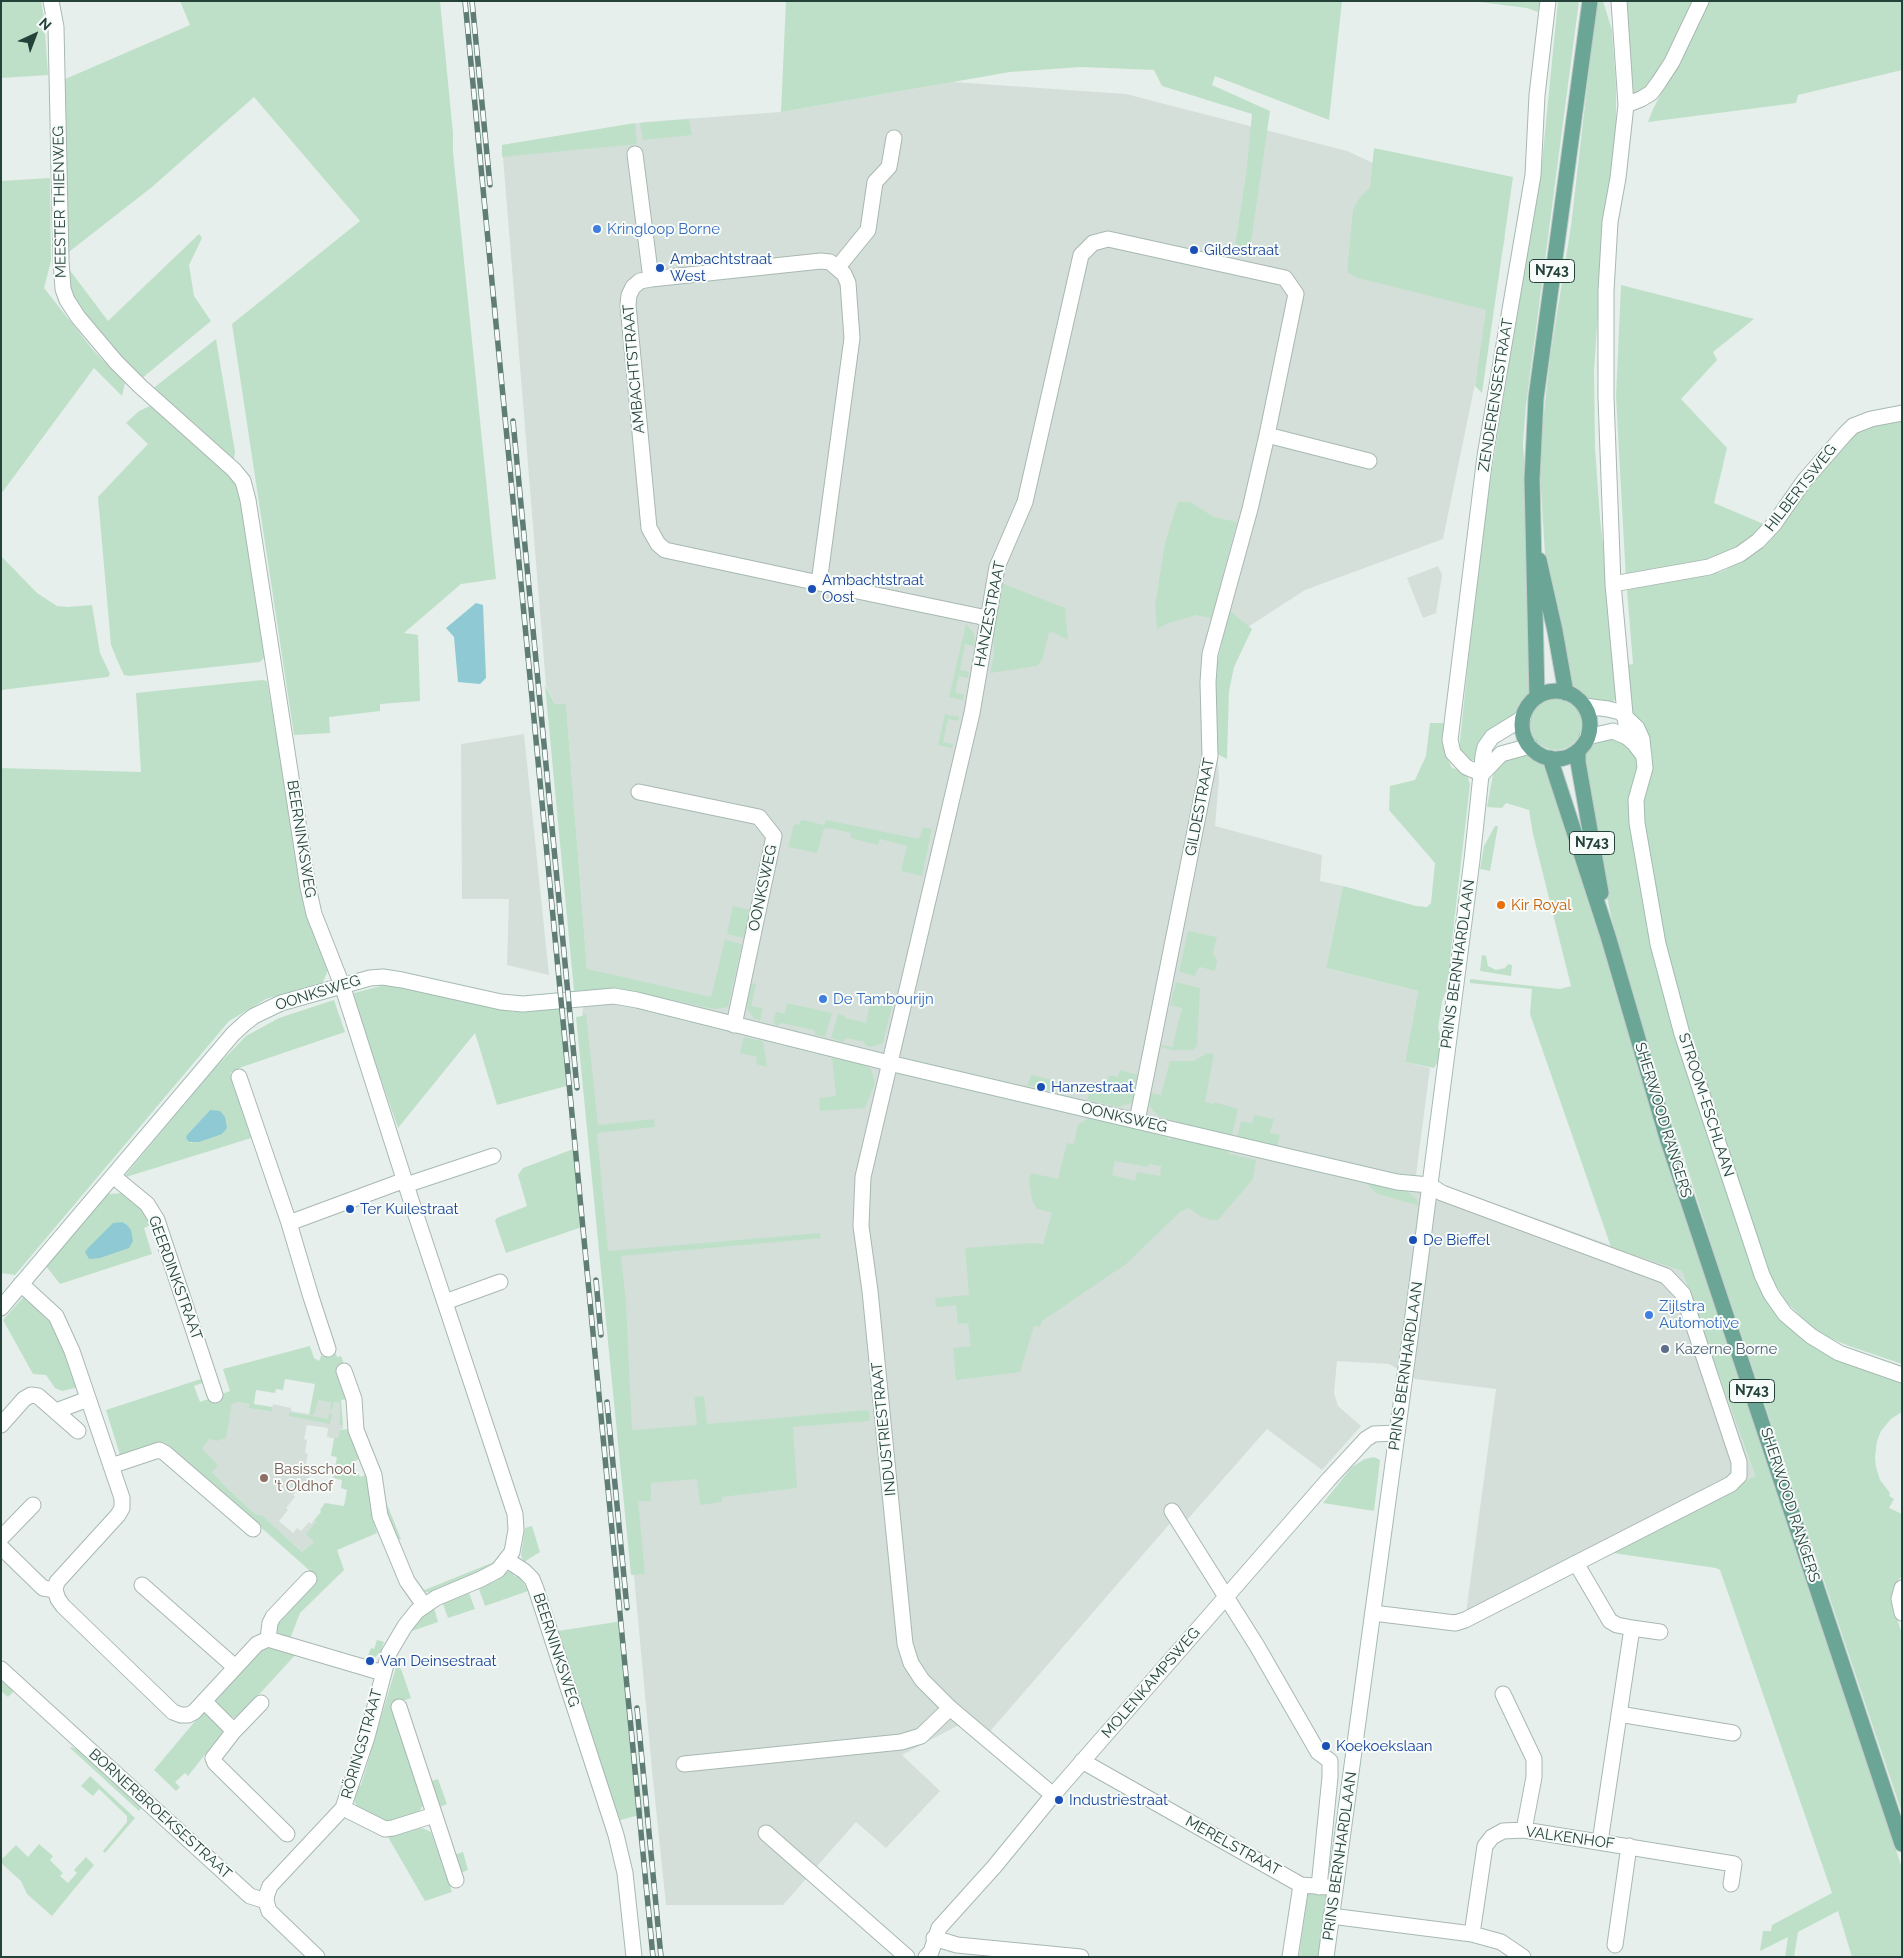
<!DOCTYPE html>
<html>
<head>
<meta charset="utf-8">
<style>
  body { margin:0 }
  #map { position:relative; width:1903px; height:1958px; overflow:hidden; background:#e6efeb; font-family:Raleway,sans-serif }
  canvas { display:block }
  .frame { position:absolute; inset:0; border:2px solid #24423a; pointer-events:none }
  .north { position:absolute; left:10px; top:10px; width:50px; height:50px; -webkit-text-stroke:4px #f7fbf9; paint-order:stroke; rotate:43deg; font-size:14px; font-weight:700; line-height:20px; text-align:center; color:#24423a }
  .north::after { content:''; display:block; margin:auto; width:18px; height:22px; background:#24423a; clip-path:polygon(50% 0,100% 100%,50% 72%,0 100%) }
</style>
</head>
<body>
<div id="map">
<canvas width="1903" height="1958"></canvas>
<div class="frame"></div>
<div class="north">N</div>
</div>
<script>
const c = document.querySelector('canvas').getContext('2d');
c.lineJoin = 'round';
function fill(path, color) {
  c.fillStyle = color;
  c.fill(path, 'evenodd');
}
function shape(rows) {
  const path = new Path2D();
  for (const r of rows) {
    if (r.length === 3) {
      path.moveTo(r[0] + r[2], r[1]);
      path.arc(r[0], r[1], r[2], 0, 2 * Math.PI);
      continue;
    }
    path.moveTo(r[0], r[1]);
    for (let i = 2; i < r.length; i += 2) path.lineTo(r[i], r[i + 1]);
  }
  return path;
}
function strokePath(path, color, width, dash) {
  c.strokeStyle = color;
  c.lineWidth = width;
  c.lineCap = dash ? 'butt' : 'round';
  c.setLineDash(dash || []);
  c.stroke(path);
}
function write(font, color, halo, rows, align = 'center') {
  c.font = font + ' Raleway,sans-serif';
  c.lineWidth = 4;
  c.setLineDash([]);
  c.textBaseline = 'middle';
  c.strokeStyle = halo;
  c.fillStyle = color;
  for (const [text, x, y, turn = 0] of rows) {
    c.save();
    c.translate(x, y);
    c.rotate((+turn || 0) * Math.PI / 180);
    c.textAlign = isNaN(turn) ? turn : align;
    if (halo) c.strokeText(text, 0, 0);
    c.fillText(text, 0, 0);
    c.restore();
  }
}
fill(shape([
  [953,82,1126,94,1347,151,1475,210,1505,238,1443,539,1305,590,1211,651,1219,779,1215,826,1322,855,1320,881,1343,886,1326,968,1418,991,1405,1062,1430,1068,1416,1175,1682,1271,1755,1477,1613,1552,1466,1613,1496,1389,1415,1379,1389,1364,1337,1361,1334,1393,1338,1406,1361,1426,1322,1470,1267,1429,1187,1520,1172,1521,986,1736,957,1726,902,1755,940,1791,886,1848,856,1822,783,1905,666,1905,652,1770,582,1016,587,969,566,704,555,704,546,685,502,145,645,122,781,112],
  [1438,566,1442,575,1436,613,1423,618,1407,578],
  [524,734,549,975,507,965,509,899,462,899,461,744],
  [317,1400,331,1403,333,1409,334,1402,340,1403,340,1425,343,1425,343,1429,340,1430,338,1439,327,1437,328,1428,307,1425,304,1439,307,1440,305,1453,308,1454,305,1468,311,1469,308,1483,306,1487,303,1484,293,1495,295,1497,286,1508,288,1510,279,1521,293,1533,297,1528,301,1531,309,1522,311,1524,314,1520,316,1522,314,1542,302,1552,262,1515,255,1514,228,1489,212,1472,201,1449,209,1439,228,1422,232,1404,238,1402,249,1404,248,1408,271,1412,273,1404,291,1408,291,1411,314,1415]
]), '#d4dfda');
fill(shape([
  [1,1,41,1,44,18,48,75,1,78],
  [180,1,440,1,453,133,453,152,496,579,461,584,404,633,418,635,420,701,380,704,380,711,329,717,330,733,294,735,232,324,360,221,254,97,152,187,65,255,63,80,190,25],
  [786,1,1342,1,1329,120,1215,76,1212,85,1270,111,1249,256,1234,253,1246,175,1252,114,1162,86,1154,70,1081,67,1010,72,781,112],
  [1472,1,1540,1,1538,12,1527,8],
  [1558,1,1579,1,1526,405,1523,443,1530,550,1530,693,1516,715,1475,760,1469,760,1459,750,1482,530,1542,162],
  [1597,1,1603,1,1612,30,1616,87,1616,137,1603,236,1594,371,1595,448,1600,518,1616,656,1618,695,1612,703,1591,700,1576,691,1572,686,1564,657,1566,649,1561,620,1545,554,1539,459,1550,357,1571,226],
  [1623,1,1694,1,1689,17,1648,85,1636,95,1631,94],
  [1706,1,1902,1,1902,70,1798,95,1796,103,1648,122,1653,109,1686,47],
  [689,119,692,135,643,140,640,123],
  [635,123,637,144,502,157,502,145],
  [1374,148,1513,177,1482,393,1475,386,1486,310,1358,278,1347,272,1353,210,1360,197,1370,188],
  [50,178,51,261,44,288,93,350,125,383,122,396,94,368,1,494,1,181],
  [199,234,202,238,189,265,194,296,211,321,141,379,85,315,66,288,66,265,108,321],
  [1621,285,1754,319,1713,352,1717,360,1681,399,1727,448,1714,503,1766,525,1730,556,1626,580,1616,396],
  [216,339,235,452,234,459,227,455,151,390],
  [150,406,236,479,239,485,265,657,260,662,129,676,124,675,118,662,111,645,98,497,148,444,126,423,139,411],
  [1902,418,1902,1364,1849,1346,1825,1336,1810,1325,1786,1302,1772,1278,1735,1176,1690,1038,1668,963,1644,826,1643,804,1652,752,1649,741,1633,718,1627,665,1633,664,1627,590,1666,581,1721,572,1750,557,1771,540,1797,502,1846,440,1862,427],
  [1178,502,1190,502,1214,517,1237,522,1211,618,1196,615,1169,623,1157,629,1155,606,1165,543],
  [1,556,37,593,57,606,68,607,92,605,100,653,110,674,108,677,1,690],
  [1001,583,1065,608,1068,640,1053,632,1049,633,1042,660,1037,666,990,673,994,655,993,623],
  [1230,611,1252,629,1234,667,1229,691,1227,759,1217,754,1215,671],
  [966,624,973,632,975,641,974,646,965,644,960,670,969,672,968,678,959,676,955,692,964,695,963,700,949,697],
  [262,680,267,681,304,890,326,956,328,970,323,982,266,999,229,1021,15,1275,1,1273,1,768,141,772,136,693],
  [545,685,555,704,566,704,587,969,711,997,725,940,742,944,728,1007,714,1009,617,988,574,991],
  [1556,724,26],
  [945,714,959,717,958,721,948,719,943,742,953,744,952,748,938,745],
  [1430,723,1448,723,1444,752,1452,768,1460,770,1467,776,1470,784,1450,958,1453,966,1451,977,1442,1002,1438,1028,1443,1045,1441,1056,1434,1068,1405,1062,1418,991,1326,968,1343,886,1416,906,1427,907,1431,903,1435,863,1389,810,1390,786,1415,780,1426,756],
  [1617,737,1637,755,1639,767,1633,836,1647,929,1669,1014,1778,1314,1902,1379,1902,1412,1891,1419,1881,1431,1877,1441,1875,1457,1876,1467,1880,1480,1890,1493,1889,1496,1894,1499,1889,1508,1902,1514,1902,1576,1898,1580,1892,1593,1893,1607,1902,1634,1902,1813,1713,1250,1680,1144,1664,1102,1648,1054,1611,916,1598,852,1583,755,1592,742],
  [1523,753,1536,758,1545,765,1584,879,1614,987,1698,1255,1902,1868,1902,1957,1852,1957,1838,1911,1798,1932,1794,1957,1785,1957,1788,1937,1760,1951,1763,1931,1771,1931,1772,1925,1832,1893,1720,1570,1716,1568,1613,1553,1755,1476,1682,1271,1611,1247,1530,1014,1532,989,1470,983,1470,979,1560,989,1571,986,1533,834,1529,810,1506,803,1502,808,1487,807,1494,769,1501,760],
  [803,820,824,825,826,820,919,839,923,827,932,829,922,876,901,871,907,846,880,839,878,845,851,838,851,833,834,829,824,828,817,853,788,847,794,824,799,825,800,821],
  [1495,826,1498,826,1490,871,1480,869,1484,846],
  [733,906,750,910,744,938,727,934],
  [1188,931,1217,937,1213,953,1217,961,1215,971,1200,967,1196,972,1195,976,1179,972],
  [1482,955,1486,956,1488,966,1496,970,1505,968,1508,964,1512,965,1511,976,1480,971],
  [1176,982,1200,988,1197,1046,1193,1050,1172,1050,1161,1047,1161,1045,1173,1047,1174,1040,1182,1008,1170,1005],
  [750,983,756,984,751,1006,763,1008,760,1021,754,1018,747,1009],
  [388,984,472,1001,513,1012,564,1006,570,1085,497,1105,475,1033,398,1128,351,994],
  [872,996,893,1001,883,1043,870,1047,866,1046,864,1042,846,1038,843,1042,831,1038,838,1014,845,1016,845,1018,866,1023],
  [334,1000,345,1032,242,1067,230,1073,251,1138,123,1178,213,1070,246,1036,279,1018],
  [210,1110,192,1143,189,1142,187,1135],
  [787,1003,832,1013,825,1037,816,1035,814,1030,781,1023,777,1026,773,1022,776,1012,785,1014],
  [586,1013,598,1125,654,1119,655,1127,597,1133,608,1251,820,1233,821,1238,621,1256,626,1302,632,1430,697,1425,694,1397,704,1396,707,1424,869,1410,870,1421,793,1427,797,1488,722,1497,722,1502,700,1505,697,1479,651,1483,651,1501,638,1501,645,1574,631,1575,576,1017,582,1016],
  [744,1037,763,1041,767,1067,756,1064,757,1057,740,1053],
  [1207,1053,1214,1054,1205,1102,1214,1104,1214,1102,1238,1109,1232,1136,1163,1118,1157,1115,1150,1107,1150,1093,1161,1095,1170,1061,1194,1061],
  [832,1058,863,1064,871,1069,875,1083,865,1108,820,1111,819,1098,836,1096],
  [1120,1070,1138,1075,1133,1095,1135,1100,1132,1103,1118,1107,1087,1100,1090,1089,1104,1093,1109,1075,1118,1077],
  [1032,1075,1057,1081,1055,1092,1027,1085],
  [1254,1115,1274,1119,1270,1133,1280,1135,1277,1147,1237,1137,1241,1121,1252,1123],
  [1089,1118,1166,1137,1169,1140,1175,1135,1227,1147,1229,1154,1256,1160,1253,1179,1218,1220,1211,1220,1202,1217,1189,1208,1180,1212,1126,1264,1042,1321,1040,1327,1034,1326,1020,1372,956,1380,953,1348,971,1346,968,1323,958,1324,956,1305,936,1307,935,1298,969,1295,965,1248,1030,1243,1043,1244,1052,1213,1037,1209,1032,1200,1029,1179,1031,1173,1058,1179,1067,1143,1074,1144,1078,1125],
  [1115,1161,1148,1167,1149,1164,1161,1166,1160,1176,1137,1172,1135,1181,1112,1175],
  [576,1148,582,1227,506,1253,495,1221,497,1218,527,1206,518,1175,523,1168],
  [1362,1180,1408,1192,1417,1200,1420,1206,1378,1194],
  [125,1193,149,1215,153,1224,144,1228,152,1254,60,1284,46,1266,107,1194],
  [26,1294,60,1334,82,1384,75,1388,62,1391,55,1388,46,1375,33,1374,3,1320],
  [310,1346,314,1358,319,1361,321,1356,335,1352,337,1357,341,1356,344,1364,338,1367,350,1395,350,1399,341,1400,343,1425,340,1425,340,1403,334,1402,333,1409,330,1409,331,1403,318,1400,314,1415,309,1415,315,1384,285,1379,283,1390,276,1389,275,1393,256,1390,254,1404,272,1407,272,1412,248,1408,249,1404,238,1402,232,1404,226,1438,217,1441,209,1439,202,1449,218,1465,212,1472,228,1489,255,1514,262,1515,302,1552,314,1542,306,1534,316,1522,314,1520,321,1512,320,1510,325,1503,344,1506,347,1490,341,1488,342,1480,333,1478,337,1457,331,1456,334,1438,338,1438,340,1430,351,1429,361,1458,353,1462,360,1477,368,1474,375,1518,374,1523,377,1533,337,1550,344,1570,300,1613,290,1639,276,1633,275,1622,280,1622,316,1581,308,1573,309,1570,176,1452,121,1458,106,1410,204,1378,205,1382,194,1386,200,1402,230,1391,223,1369],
  [289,1412,328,1419,329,1413,332,1414,330,1424,289,1416],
  [1374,1457,1380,1460,1374,1511,1323,1503,1352,1467,1365,1459],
  [386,1502,401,1539,397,1541,382,1504],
  [532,1526,540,1552,527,1560,524,1563,521,1555,525,1528],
  [499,1560,488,1569,431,1593,422,1591],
  [505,1572,513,1572,514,1576,520,1577,528,1591,485,1606,479,1589,498,1580,499,1574],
  [469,1593,475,1609,448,1618,443,1604],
  [434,1608,438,1622,412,1631,410,1624,418,1614,425,1615],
  [622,1621,643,1814,617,1821,558,1631],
  [377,1640,384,1642,380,1653,371,1660,367,1658,371,1648,374,1649],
  [266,1648,281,1649,297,1653,242,1713,235,1718,229,1716,213,1701,259,1652],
  [396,1667,401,1669,411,1698,394,1704,424,1803,418,1814,387,1823,358,1809,353,1798,355,1788,361,1785],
  [1,1676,16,1689,8,1697,1,1691],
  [207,1707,223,1724,222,1733,188,1776,185,1773,175,1782,180,1787,176,1791,154,1770],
  [72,1747,80,1751,142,1807,139,1811,70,1748],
  [90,1776,135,1818,105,1853,103,1851,127,1822,127,1816,99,1789,93,1796,81,1786],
  [438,1779,447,1804,440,1807,430,1781],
  [422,1828,431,1832,452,1892,425,1901,388,1837],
  [39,1844,53,1856,50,1860,63,1873,60,1876,68,1883,77,1873,74,1870,86,1857,94,1865,52,1916,27,1894,21,1881,1,1863,1,1857,3,1858,16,1845,28,1857],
  [463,1852,468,1870,460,1873,454,1855],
  [1308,1892,1326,1894,1318,1957,1299,1957]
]), '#bfe0c8');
fill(shape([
  [476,603,483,605,486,678,480,684,458,682,454,637,446,628],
  [210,1110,220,1111,225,1117,227,1128,222,1134,199,1142,189,1142,186,1138,187,1135],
  [122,1222,127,1225,131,1230,133,1241,129,1248,100,1258,89,1259,85,1252,88,1248,113,1223]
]), '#8ec9d4');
const street = shape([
  [51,1,56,27,61,261,63,289,67,300,78,317,116,362,140,386,234,470,243,481,248,500,308,887,314,914,342,985,406,1185,515,1514,516,1530,512,1552,498,1570,481,1579,436,1598,417,1611,405,1626,389,1653,367,1737,343,1808,270,1886,267,1894,266,1901,269,1911,317,1957],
  [1619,1,1626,105,1618,178,1610,222,1606,291,1606,398,1613,584,1626,725],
  [1626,105,1641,99,1651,93,1659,82,1672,62,1701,1],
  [635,154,651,279],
  [821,261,830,262,844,274,848,283,852,338,819,583,665,550,658,544,649,528,628,305,629,295,633,287,640,281,651,279,821,261],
  [838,267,868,230,875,182,889,167,894,138],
  [1267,435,1369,461],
  [819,583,987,618],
  [1613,584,1709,567,1740,554,1758,541,1774,524,1804,481,1845,434,1853,426,1871,419,1902,413],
  [1482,774,1466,767,1453,753,1450,740,1485,456,1533,175,1537,95,1548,1],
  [639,792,759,817,774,836,734,1025],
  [239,1077,289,1223,311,1297,328,1349],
  [113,1176,147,1204,157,1220,215,1395],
  [406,1185,493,1156],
  [289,1223,405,1180],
  [21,1284,56,1316,72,1351,122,1498,122,1508,118,1515,57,1582,55,1590,58,1599,63,1606,173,1712,181,1715,188,1715,194,1712,257,1644,268,1639,383,1673],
  [445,1302,500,1282],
  [344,1371,354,1399,356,1430,374,1475,380,1516,407,1581,424,1605],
  [56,1411,88,1399],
  [1,1425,24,1399,31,1395,38,1396,78,1431],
  [111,1466,159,1450,165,1453,253,1529],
  [1172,1511,1257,1646,1318,1752,1330,1761,1330,1777,1319,1887],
  [1,1538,33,1505],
  [1,1547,43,1588,55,1590],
  [507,1560,524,1571,532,1579,536,1589,616,1835,625,1873,634,1957],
  [1576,1563,1610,1621,1617,1625,1632,1628],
  [142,1585,235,1667],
  [1902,1588,1899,1599,1902,1613],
  [1373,1613,1455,1623,1465,1620,1731,1484,1739,1476,1739,1462,1683,1294,1666,1276,1442,1193,1429,1185],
  [268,1639,270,1623,273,1617,309,1579],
  [1,1669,250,1896,266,1901],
  [1503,1694,1534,1759,1534,1777,1524,1830],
  [204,1701,234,1731],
  [261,1703,234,1731,213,1758,215,1763,287,1834],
  [399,1707,456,1880],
  [1619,1714,1733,1733],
  [1082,1761,1301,1885,1329,1887],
  [684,1764,901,1742,921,1736,950,1708],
  [1053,1795,950,1708,922,1680,911,1663,905,1644,870,1291,861,1226,863,1177,972,713,997,567,1025,502,1081,255,1093,243,1108,239,1285,278,1296,294,1267,435,1250,509,1210,654,1208,682,1210,756,1137,1121],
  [343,1808,385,1829,393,1828,434,1815],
  [766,1833,907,1957],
  [1600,1842,1632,1628,1660,1632],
  [1331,1916,1472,1934,1501,1942,1523,1957],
  [1472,1934,1485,1846,1492,1837,1503,1831,1524,1830,1734,1864,1731,1884],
  [934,1938,957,1945,1081,1957],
  [1615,1945,1629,1846],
  [926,1957,931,1952,939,1928,994,1867,1053,1795,1329,1479,1366,1439,1374,1434,1396,1433],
  [1290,1957,1301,1885]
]);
const secondary = shape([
  [1584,706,1608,709,1620,712,1637,728,1642,739,1645,768,1636,800,1637,823,1658,944,1682,1034,1762,1275,1771,1294,1785,1314,1811,1336,1839,1353,1902,1375],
  [1587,737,1613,731,1627,737,1634,743,1644,756],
  [1482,774,1501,754,1530,746],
  [1,1308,233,1034,245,1023,254,1016,281,1003,370,978,383,977,402,980,501,1002,523,1004,614,996,637,1000,889,1063,1320,1164,1397,1182,1429,1185],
  [1326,1957,1411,1331,1472,860,1483,756,1485,747,1492,737,1523,718]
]);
const primary = shape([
  [1539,560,1555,631,1566,693],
  [1556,725,34],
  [1537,697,1532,479,1536,398,1590,1],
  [1578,751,1578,762,1601,893],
  [1550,758,1608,936,1667,1138,1902,1844]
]);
strokePath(street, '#a8b8b2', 17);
strokePath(secondary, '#a4bbb3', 17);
strokePath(primary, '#c2cac8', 17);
strokePath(street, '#fff', 15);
strokePath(secondary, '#fff', 15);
strokePath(primary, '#6aa596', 15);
const rail = shape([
  [465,1,653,1957],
  [472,1,490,185],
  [513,421,577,1088],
  [596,1280,601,1335],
  [607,1402,627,1608],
  [637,1708,661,1957]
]);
strokePath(rail, '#5f7d75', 5.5);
strokePath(rail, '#f7fbf9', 4, [11]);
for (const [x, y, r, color] of [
  [597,229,5,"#3f7fe0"],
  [1194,250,5,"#1a4fb4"],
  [660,268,5,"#1a4fb4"],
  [812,589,5,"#1a4fb4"],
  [1501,905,5,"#e8710a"],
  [823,999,5,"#3f7fe0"],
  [1041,1087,5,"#1a4fb4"],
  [350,1209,5,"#1a4fb4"],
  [1413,1240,5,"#1a4fb4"],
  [1649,1315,5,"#3f7fe0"],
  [1665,1349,5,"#5c6f8a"],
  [264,1478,5,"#8d6e63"],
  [370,1661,5,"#1a4fb4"],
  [1326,1746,5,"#1a4fb4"],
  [1059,1800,5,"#1a4fb4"]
]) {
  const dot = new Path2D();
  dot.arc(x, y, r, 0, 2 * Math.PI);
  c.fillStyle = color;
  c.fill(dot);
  strokePath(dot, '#f7fbf9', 2);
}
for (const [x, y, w] of [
  [1552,271,45],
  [1592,843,45],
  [1752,1391,45]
]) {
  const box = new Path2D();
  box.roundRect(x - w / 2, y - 11.5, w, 23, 4);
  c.fillStyle = '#f7fbf9';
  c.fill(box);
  strokePath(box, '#24423a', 1);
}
write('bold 14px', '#24423a', null, [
  ["N743",1552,271],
  ["N743",1592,843],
  ["N743",1752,1391]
]);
write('15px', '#24423a', '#f7fbf9', [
  ["MEESTER THIENWEG",60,202,-91],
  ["AMBACHTSTRAAT",634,369,-95],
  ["ZENDERENSESTRAAT",1496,395,-81],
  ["HILBERTSWEG",1801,488,-52],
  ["HANZESTRAAT",990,614,-79],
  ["GILDESTRAAT",1200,807,-79],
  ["BEERNINKSWEG",301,839,81],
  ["OONKSWEG",763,888,-78],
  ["PRINS BERNHARDLAAN",1458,964,-82],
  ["OONKSWEG",318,993,-17],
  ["STROOM-ESCHLAAN",1706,1105,72],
  ["OONKSWEG",1124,1118,13],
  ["SHERWOOD RANGERS",1663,1120,73],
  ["GEERDINKSTRAAT",175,1278,70],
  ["PRINS BERNHARDLAAN",1406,1366,-82],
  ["INDUSTRIESTRAAT",884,1429,-96],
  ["SHERWOOD RANGERS",1790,1505,72],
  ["BEERNINKSWEG",556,1650,72],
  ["MOLENKAMPSWEG",1151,1683,-49],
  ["RÖRINGSTRAAT",362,1744,-74],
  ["BORNERBROEKSESTRAAT",160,1814,42],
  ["VALKENHOF",1570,1838,8],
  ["MERELSTRAAT",1233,1846,29],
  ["PRINS BERNHARDLAAN",1340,1856,-82]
]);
write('15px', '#366cbe', '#f7fbf9', [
  ["Kringloop Borne",607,229],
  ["De Tambourijn",833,999],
  ["Zijlstra",1659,1306],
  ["Automotive",1659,1323]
], 'left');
write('15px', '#164399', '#f7fbf9', [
  ["Gildestraat",1204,250],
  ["Ambachtstraat",670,259],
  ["West",670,276],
  ["Ambachtstraat",822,580],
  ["Oost",822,597],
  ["Hanzestraat",1051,1087],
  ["Ter Kuilestraat",360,1209],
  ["De Bieffel",1423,1240],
  ["Van Deinsestraat",380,1661],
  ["Koekoekslaan",1336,1746],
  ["Industriestraat",1069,1800]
], 'left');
write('15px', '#c56008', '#f7fbf9', [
  ["Kir Royal",1511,905]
], 'left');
write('15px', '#4e5e75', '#f7fbf9', [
  ["Kazerne Borne",1675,1349]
], 'left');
write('15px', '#785e54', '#f7fbf9', [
  ["Basisschool",274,1469],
  ["'t Oldhof",274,1486]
], 'left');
</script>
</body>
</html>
